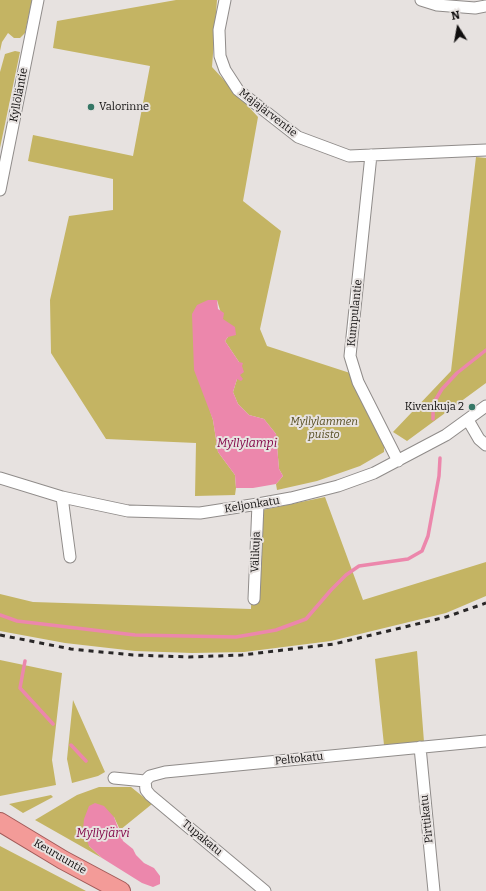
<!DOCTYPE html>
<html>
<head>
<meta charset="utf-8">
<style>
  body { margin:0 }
  #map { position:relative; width:486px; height:891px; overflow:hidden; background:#e7e2e0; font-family:Bitter,serif }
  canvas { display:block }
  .north { position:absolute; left:438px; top:8px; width:40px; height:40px; -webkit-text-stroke:3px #e7e2e0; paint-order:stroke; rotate:349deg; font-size:11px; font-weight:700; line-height:16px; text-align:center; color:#110f0f }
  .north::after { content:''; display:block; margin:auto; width:14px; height:18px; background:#110f0f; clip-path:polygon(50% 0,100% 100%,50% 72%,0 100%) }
</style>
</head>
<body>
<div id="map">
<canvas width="486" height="891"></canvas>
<div class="north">N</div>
</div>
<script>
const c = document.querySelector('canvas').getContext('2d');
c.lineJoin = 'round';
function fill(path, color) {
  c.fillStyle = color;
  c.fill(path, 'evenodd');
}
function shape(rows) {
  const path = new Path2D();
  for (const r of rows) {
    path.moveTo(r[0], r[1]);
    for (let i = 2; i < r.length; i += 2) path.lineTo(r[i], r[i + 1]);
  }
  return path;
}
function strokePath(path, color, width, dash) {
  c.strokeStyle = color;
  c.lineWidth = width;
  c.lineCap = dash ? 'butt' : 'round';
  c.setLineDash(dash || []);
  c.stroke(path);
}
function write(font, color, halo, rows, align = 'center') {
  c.font = font + ' Bitter,serif';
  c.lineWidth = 4;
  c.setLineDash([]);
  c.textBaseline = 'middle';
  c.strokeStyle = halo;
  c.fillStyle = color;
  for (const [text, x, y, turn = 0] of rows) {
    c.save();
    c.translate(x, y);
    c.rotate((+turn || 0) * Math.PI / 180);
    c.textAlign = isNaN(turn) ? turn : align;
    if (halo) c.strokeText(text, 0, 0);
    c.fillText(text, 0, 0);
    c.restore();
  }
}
fill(shape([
  [0,0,32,0,25,33,20,38,14,38,8,33,2,42,0,51],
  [176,0,217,0,212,67,258,117,243,201,281,231,260,329,267,346,350,373,384,442,384,452,360,466,317,481,277,490,276,484,283,476,279,469,276,434,264,419,249,415,238,404,233,392,237,379,240,374,239,362,225,341,228,337,217,300,208,300,207,401,213,420,218,452,235,475,236,488,235,495,195,496,196,443,106,439,51,353,50,300,69,216,113,210,113,179,28,161,33,135,133,156,150,66,53,48,57,21],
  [15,51,20,52,0,148,0,72,5,54],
  [476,157,486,158,486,383,407,441,393,432,451,371],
  [325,497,363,600,486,562,486,596,446,613,331,641,244,652,192,653,135,651,65,643,0,631,0,594,33,602,251,609,253,512],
  [417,651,424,742,384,745,375,659],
  [0,660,62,673,52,760,56,785,0,796],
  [73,700,105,772,98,776,72,783,67,759],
  [99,787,131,787,152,804,120,830,114,817,89,846,102,858,35,820,77,795],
  [51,795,53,797,23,813,9,804],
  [0,846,86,891,0,891]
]), '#c4b463');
fill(shape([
  [208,300,217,300,218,309,224,313,223,319,235,327,236,335,228,337,225,341,239,362,243,363,242,366,244,372,240,375,243,379,241,381,237,379,233,392,238,404,249,415,264,419,276,434,279,469,283,476,276,484,253,488,236,488,235,475,218,452,213,420,194,370,192,314,197,305],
  [95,803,104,806,114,817,123,841,133,849,136,855,144,863,154,868,160,876,160,884,153,887,142,883,102,858,89,846,83,830,84,819,89,806]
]), '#ec87ac');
strokePath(shape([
  [433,419,433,404,442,389,457,373,486,350],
  [0,615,17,621,135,635,236,637,276,630,306,619,331,590,346,575,359,566,408,559,422,551,428,536,439,476,440,458],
  [25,661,20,688,53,724],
  [71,745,86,761]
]), '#ec87ac', 3.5);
const minor = shape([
  [225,0,219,30,220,56,225,70,238,90,298,137,349,156,486,150],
  [421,0,437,5,475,8,486,6],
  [371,155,350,356,358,382,398,461],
  [0,190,38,0],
  [468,420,479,439,486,445],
  [0,478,62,497,128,511,200,513,258,504,291,498,338,486,374,473,446,435,486,406],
  [62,497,70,557],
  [254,599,258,504],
  [420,747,434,891],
  [114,778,145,781],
  [145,781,150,776,165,772,486,741],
  [145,781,146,790,150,795,265,891]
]);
const trunk = shape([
  [0,822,63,860,121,891]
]);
strokePath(minor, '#908c8a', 13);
strokePath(trunk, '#a25a58', 20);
strokePath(minor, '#fff', 11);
strokePath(trunk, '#f39b98', 18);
strokePath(shape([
  [0,635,71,649,133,655,189,657,242,655,334,644,446,617,486,603]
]), '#292727', 3, [5, 5]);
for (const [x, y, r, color] of [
  [91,107,4,"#367766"],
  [472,407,4,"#367766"]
]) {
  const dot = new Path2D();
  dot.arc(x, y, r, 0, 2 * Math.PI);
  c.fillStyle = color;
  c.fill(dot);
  strokePath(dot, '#e7e2e0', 1.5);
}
write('11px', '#110f0f', '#e7e2e0', [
  ["Kyllöläntie",19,95,-79],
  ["Majajärventie",268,113,38],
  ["Kumpulantie",355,313,-84],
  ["Keljonkatu",252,505,-9],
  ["Välikuja",256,552,-88],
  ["Peltokatu",299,759,-6],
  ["Pirttikatu",427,819,-96],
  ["Tupakatu",202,838,40],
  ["Keuruuntie",60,857,30]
]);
write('11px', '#110f0f', '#e7e2e0', [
  ["Valorinne",99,107],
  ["Kivenkuja 2",464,407,"right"]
], 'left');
write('italic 11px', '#574e22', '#e7e2e0', [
  ["Myllylammen",324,422],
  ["puisto",324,435]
]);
write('italic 12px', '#84084a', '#e7e2e0', [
  ["Myllylampi",247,444],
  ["Myllyjärvi",103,834]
]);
</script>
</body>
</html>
